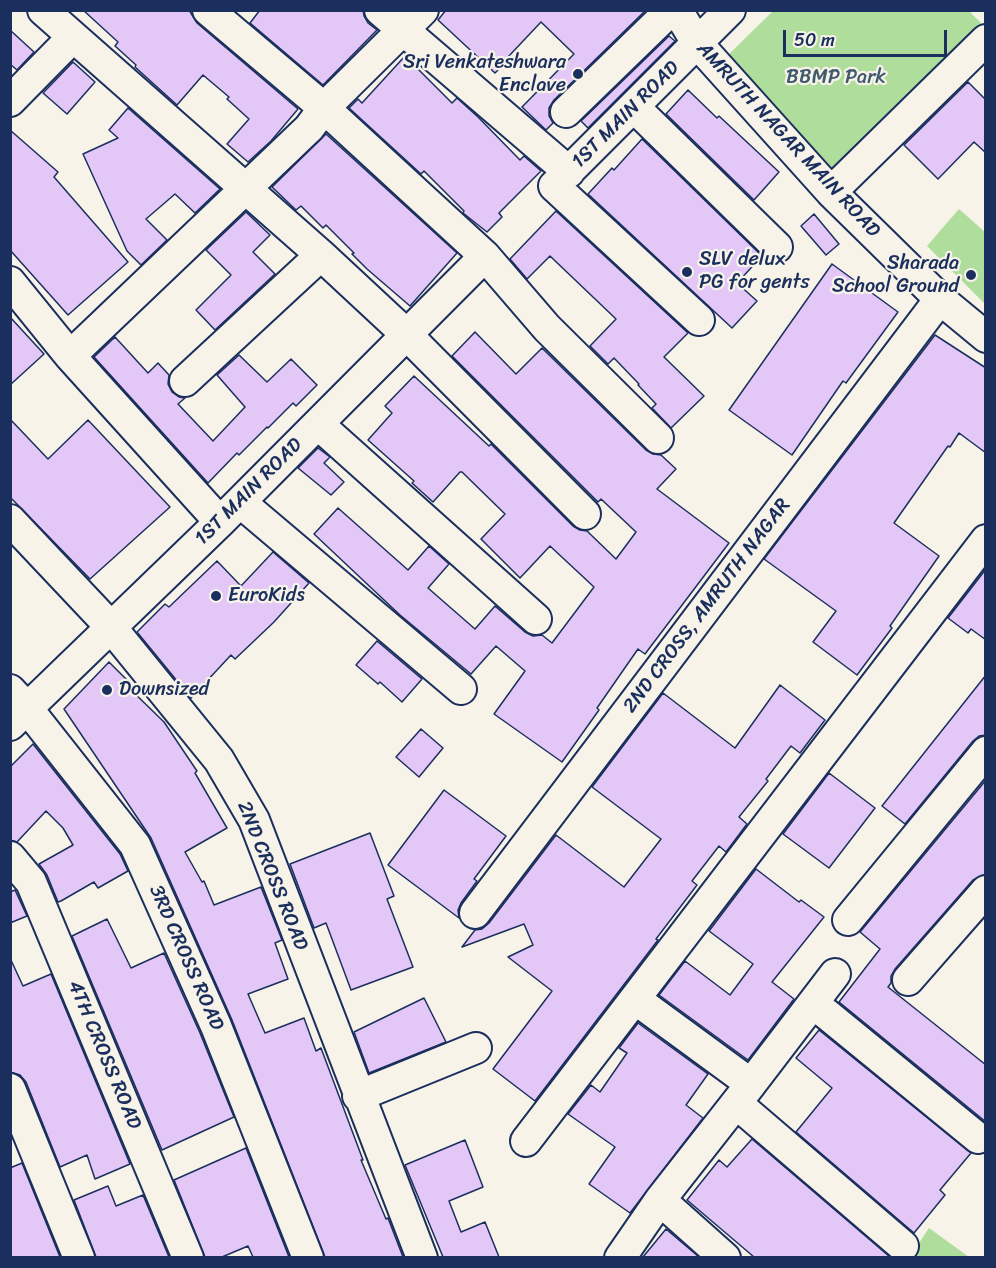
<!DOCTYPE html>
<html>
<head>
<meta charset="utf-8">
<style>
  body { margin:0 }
  #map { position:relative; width:996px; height:1268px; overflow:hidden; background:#f7f3e8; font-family:Sriracha,sans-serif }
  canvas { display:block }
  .frame { position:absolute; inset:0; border:12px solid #1b2f5e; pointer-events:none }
  .scale { position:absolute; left:783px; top:30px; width:164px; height:27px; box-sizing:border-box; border:3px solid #1b2f5e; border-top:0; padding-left:8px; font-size:18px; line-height:21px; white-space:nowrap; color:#1b2f5e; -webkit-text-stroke:4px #f7f3e8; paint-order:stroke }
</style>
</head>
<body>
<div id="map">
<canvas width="996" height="1268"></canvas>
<div class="frame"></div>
<div class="scale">50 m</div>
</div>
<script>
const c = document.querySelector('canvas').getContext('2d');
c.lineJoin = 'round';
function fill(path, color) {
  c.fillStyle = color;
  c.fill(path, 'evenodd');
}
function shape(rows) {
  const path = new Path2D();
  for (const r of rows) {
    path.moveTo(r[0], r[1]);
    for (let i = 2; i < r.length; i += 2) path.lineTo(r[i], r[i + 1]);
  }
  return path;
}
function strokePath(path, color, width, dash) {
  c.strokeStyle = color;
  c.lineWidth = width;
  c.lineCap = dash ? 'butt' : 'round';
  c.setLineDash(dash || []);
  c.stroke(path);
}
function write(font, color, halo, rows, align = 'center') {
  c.font = font + ' Sriracha,sans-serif';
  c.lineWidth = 4.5;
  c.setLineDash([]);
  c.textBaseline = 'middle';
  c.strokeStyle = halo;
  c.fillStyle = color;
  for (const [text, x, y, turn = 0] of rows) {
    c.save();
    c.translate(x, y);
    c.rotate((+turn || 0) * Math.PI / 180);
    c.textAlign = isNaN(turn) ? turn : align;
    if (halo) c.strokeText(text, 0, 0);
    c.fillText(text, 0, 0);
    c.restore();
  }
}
fill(shape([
  [773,11,969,11,985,27,836,174,724,59],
  [959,209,985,232,985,304,927,246],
  [929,1228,969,1257,909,1258]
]), '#afdd9c');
const building = shape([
  [83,10,189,10,197,23,298,109,271,141,248,162,227,144,249,119,227,99,229,97,203,75,177,105,135,67,136,65,115,46,118,42,83,10],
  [260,10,363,10,364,16,368,23,377,30,323,85,250,23,260,10],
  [446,10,646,10,554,100,549,108,549,116,553,123,546,130,522,107,574,54,541,22,508,57,510,58,495,73,438,20,446,10],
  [10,30,34,52,17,70,10,64,10,30],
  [669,36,675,41,588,128,581,121,669,36],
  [405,56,452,103,457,98,478,117,520,160,524,156,541,171,499,213,502,217,487,232,463,213,464,211,424,171,421,174,349,108,358,99,362,103,405,56],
  [73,62,95,82,67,114,43,93,73,62],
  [968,82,986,100,986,153,974,142,938,179,904,145,968,82],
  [688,90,717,118,719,116,779,172,754,200,666,114,688,90],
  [128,108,220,189,195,213,175,194,146,219,167,240,141,265,127,251,83,154,118,138,109,130,128,108],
  [10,130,58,172,54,177,128,262,68,315,10,250,10,130],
  [326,134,457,253,410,306,367,269,352,254,354,253,326,225,323,228,301,206,296,210,272,187,326,134],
  [642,139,762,256,737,283,757,301,732,328,588,194,612,168,614,170,642,139],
  [556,211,688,333,664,357,704,396,671,428,652,408,656,404,638,385,639,384,614,358,608,364,590,346,616,319,550,256,527,279,510,259,556,211],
  [246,212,270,235,253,252,275,274,215,330,196,310,231,275,206,250,246,212],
  [814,214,839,244,826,255,801,226,814,214],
  [832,264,898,312,846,383,843,381,792,455,729,410,832,264],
  [10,317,44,354,10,385,10,317],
  [475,332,516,374,542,348,646,450,653,454,661,455,676,469,657,489,729,543,645,654,638,649,597,708,599,710,562,762,494,714,525,671,496,646,471,674,400,615,314,534,338,508,408,570,429,546,449,564,428,588,475,629,495,606,525,632,533,636,542,635,552,643,594,587,550,546,520,578,481,539,505,514,462,472,460,472,433,502,412,483,414,481,368,440,392,413,385,406,414,376,489,446,491,444,573,526,580,530,587,531,616,559,636,532,601,499,598,502,452,356,475,332],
  [935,335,986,368,986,453,959,433,950,447,948,446,894,523,939,556,890,626,892,628,857,675,813,642,836,611,764,559,935,335],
  [115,337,148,373,158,363,169,375,168,384,172,392,179,397,185,398,178,404,213,441,245,407,217,375,239,355,267,382,291,359,317,385,296,406,293,403,268,428,267,427,239,455,237,453,208,483,94,357,115,337],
  [10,419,48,459,88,420,170,507,90,579,10,497,10,419],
  [318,448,330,457,324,463,344,482,331,495,298,468,318,448],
  [273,552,309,583,274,622,235,659,231,655,191,698,137,632,165,604,169,607,217,561,241,586,273,552],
  [986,569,986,640,971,629,968,633,948,618,986,569],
  [377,641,422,679,402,702,380,682,378,684,356,665,377,641],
  [109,662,129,682,126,685,164,722,197,771,195,773,227,828,185,852,202,882,204,881,214,905,261,887,282,940,275,943,288,979,248,994,265,1033,304,1018,316,1051,321,1048,363,1160,361,1160,386,1219,388,1218,403,1257,325,1257,232,1020,151,838,64,709,109,662],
  [986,675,986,735,979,736,973,741,905,824,882,806,986,675],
  [780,685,825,720,800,753,791,746,766,779,768,781,739,817,747,824,726,852,719,846,692,881,697,885,656,939,658,940,535,1101,493,1069,552,991,508,957,533,945,524,924,462,947,475,930,482,929,489,923,556,835,624,887,661,839,592,787,663,693,735,748,780,685],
  [421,729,443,748,419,777,396,757,421,729],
  [33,744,120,854,128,871,98,888,94,882,61,901,58,902,47,875,39,864,73,845,63,828,46,811,17,842,10,840,10,767,33,744],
  [829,773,875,808,829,868,783,834,829,773],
  [986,780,986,874,973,880,895,969,891,976,891,983,888,987,986,1065,986,1122,839,1002,880,949,860,932,986,780],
  [444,790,506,836,474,879,477,881,461,903,458,910,459,918,388,865,444,790],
  [370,833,394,896,387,899,413,967,351,990,326,923,314,928,290,864,370,833],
  [756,869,799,902,801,900,824,917,772,982,794,999,748,1060,659,995,685,961,730,995,753,964,709,931,756,869],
  [15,890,27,916,10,923,10,892,15,890],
  [107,919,131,968,164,953,200,1033,234,1117,162,1150,72,936,107,919],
  [10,958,23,986,51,974,130,1164,95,1179,87,1155,60,1167,26,1082,20,1075,10,1072,10,958],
  [424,998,446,1042,369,1073,354,1032,424,998],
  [638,1023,708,1074,686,1105,703,1118,630,1213,589,1184,615,1147,568,1114,591,1085,600,1092,627,1053,619,1048,638,1023],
  [819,1030,971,1153,940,1190,945,1195,914,1233,796,1132,832,1088,796,1058,819,1030],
  [752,1139,890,1257,754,1257,687,1200,719,1160,727,1167,752,1139],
  [465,1140,483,1187,449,1201,461,1232,485,1222,499,1257,443,1257,405,1165,465,1140],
  [246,1148,289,1257,253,1257,248,1246,222,1257,205,1257,174,1180,246,1148],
  [22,1163,60,1257,10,1257,10,1168,22,1163],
  [108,1186,116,1206,143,1195,169,1257,96,1257,74,1200,108,1186],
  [666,1229,699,1257,643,1257,666,1229]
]);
fill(building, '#e3c8f7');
strokePath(building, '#1b2f5e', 1.5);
const minor = shape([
  [43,10,321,255,407,335,585,514],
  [208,10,324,108,485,256,547,328,658,438],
  [380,10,569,172],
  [677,10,697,43,831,192,940,299,986,337],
  [10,101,72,38],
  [634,107,777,247],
  [566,112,671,10],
  [831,192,986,40],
  [10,282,70,356,220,522],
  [699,320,554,186,730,10],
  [70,356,309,128,324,108,423,10],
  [185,381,321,255],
  [318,424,536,619],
  [240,502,461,689],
  [10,520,110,626,219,760,254,820,422,1258],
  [10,690,27,708,135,845,216,1026,308,1258],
  [10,725,220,522,485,256],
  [10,857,31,882,188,1258],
  [475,913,940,299],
  [848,920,986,752],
  [908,980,986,891],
  [813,1003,978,1138],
  [751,1084,835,974],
  [10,1089,79,1258],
  [358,1096,476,1048],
  [736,1103,903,1246],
  [526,1141,986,540],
  [660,1200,725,1258],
  [620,1258,660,1200,751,1084,635,999]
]);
strokePath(minor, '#1b2f5e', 34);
strokePath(minor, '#f7f3e8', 30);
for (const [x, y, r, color] of [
  [578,74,6,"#1b2f5e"],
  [687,272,6,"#1b2f5e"],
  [971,275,6,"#1b2f5e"],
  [216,596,6,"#1b2f5e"],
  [107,690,6,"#1b2f5e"]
]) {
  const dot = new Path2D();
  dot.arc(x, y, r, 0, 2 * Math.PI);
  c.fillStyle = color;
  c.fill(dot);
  strokePath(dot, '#f7f3e8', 2);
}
write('20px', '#1b2f5e', '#f7f3e8', [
  ["Sri Venkateshwara",566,63,"right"],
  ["Enclave",566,86,"right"],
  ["SLV delux",699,260],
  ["PG for gents",699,283],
  ["Sharada",959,264,"right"],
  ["School Ground",959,287,"right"],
  ["EuroKids",228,596],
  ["Downsized",119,690]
], 'left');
write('20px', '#405a6e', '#f7f3e8', [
  ["BBMP Park",836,78]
]);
write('20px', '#1b2f5e', '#f7f3e8', [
  ["1ST MAIN ROAD",626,115,-45],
  ["AMRUTH NAGAR MAIN ROAD",788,140,47],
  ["1ST MAIN ROAD",249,492,-45],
  ["2ND CROSS, AMRUTH NAGAR",707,606,-53],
  ["2ND CROSS ROAD",272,876,68],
  ["3RD CROSS ROAD",186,958,66],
  ["4TH CROSS ROAD",104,1055,67]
]);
</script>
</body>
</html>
